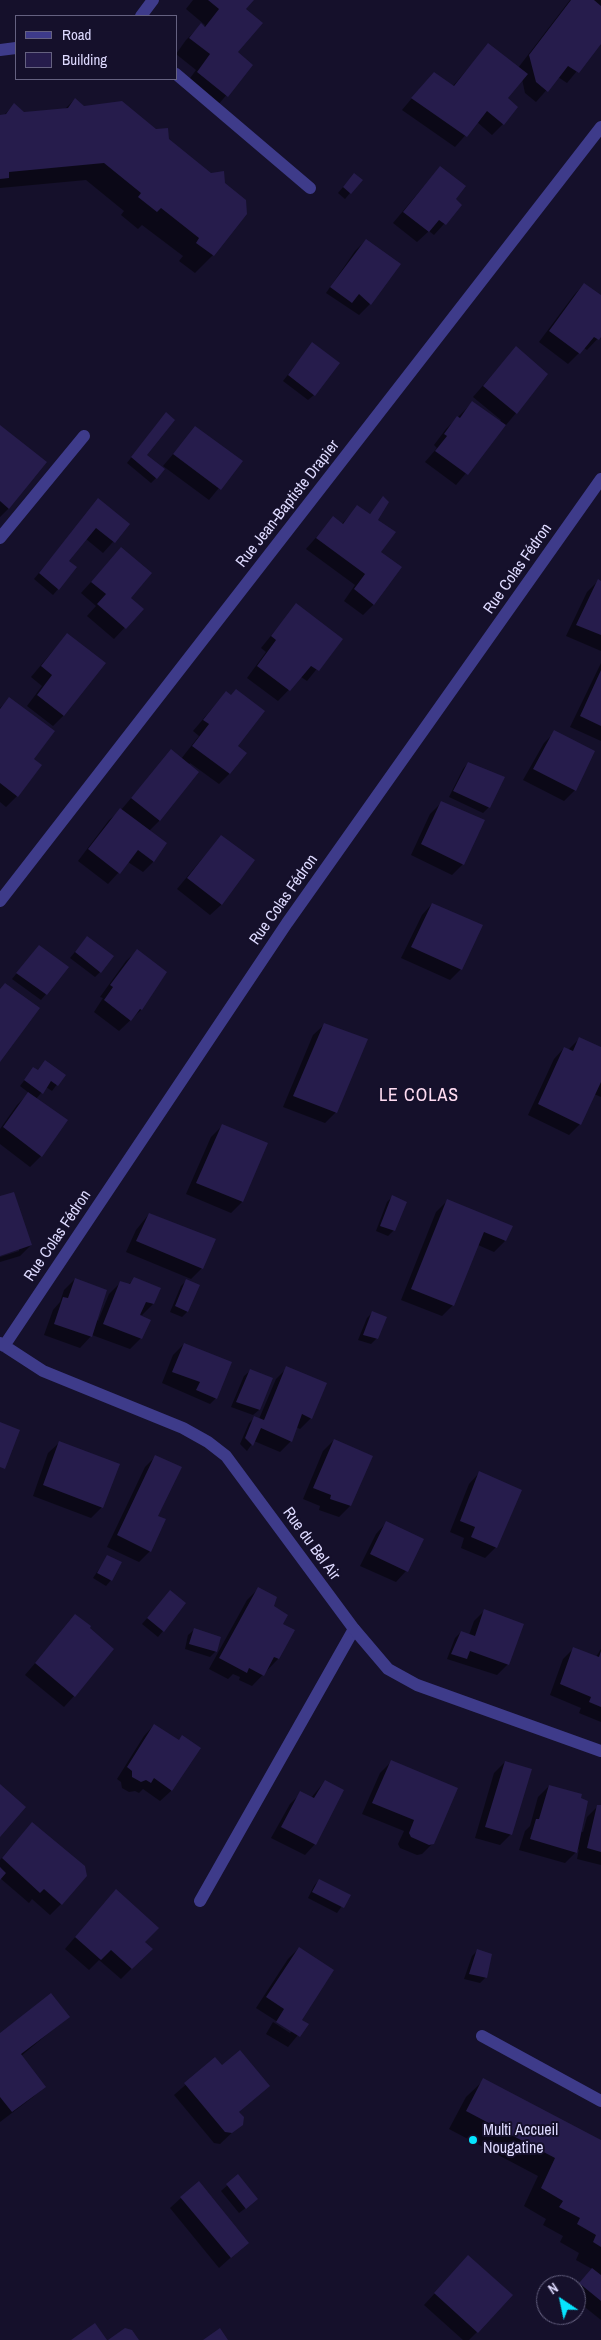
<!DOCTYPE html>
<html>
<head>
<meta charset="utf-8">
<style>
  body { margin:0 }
  #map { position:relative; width:601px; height:2340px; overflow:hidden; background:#15102b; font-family:"Archivo Narrow",sans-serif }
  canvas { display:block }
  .legend { position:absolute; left:15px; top:15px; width:162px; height:65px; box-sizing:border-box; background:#15102b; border:1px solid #656180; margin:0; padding:6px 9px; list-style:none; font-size:15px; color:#dedaff }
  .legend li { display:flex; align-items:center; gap:10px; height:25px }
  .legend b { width:25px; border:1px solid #656180 }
  .north { position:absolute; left:536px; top:2275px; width:50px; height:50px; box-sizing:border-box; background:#15102b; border:1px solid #656180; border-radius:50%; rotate:326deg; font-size:14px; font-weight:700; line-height:20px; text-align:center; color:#dedaff }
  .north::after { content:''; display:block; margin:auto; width:18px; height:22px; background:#06e5ff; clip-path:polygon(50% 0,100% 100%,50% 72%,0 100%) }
</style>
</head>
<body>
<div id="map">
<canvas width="601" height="2340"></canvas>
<ul class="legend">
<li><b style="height:6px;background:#3e3b8a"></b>Road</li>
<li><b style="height:14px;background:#261c4c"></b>Building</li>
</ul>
<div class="north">N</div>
</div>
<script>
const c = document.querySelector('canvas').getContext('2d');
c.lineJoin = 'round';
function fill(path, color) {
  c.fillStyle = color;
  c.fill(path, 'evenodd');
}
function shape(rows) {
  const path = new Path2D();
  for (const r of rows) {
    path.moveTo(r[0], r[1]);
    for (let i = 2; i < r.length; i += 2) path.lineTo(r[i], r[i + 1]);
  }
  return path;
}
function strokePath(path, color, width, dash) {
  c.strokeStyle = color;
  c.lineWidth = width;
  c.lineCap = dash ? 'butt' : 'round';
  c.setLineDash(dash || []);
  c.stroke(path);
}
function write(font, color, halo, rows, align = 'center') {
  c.font = font + ' "Archivo Narrow",sans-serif';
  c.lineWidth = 4;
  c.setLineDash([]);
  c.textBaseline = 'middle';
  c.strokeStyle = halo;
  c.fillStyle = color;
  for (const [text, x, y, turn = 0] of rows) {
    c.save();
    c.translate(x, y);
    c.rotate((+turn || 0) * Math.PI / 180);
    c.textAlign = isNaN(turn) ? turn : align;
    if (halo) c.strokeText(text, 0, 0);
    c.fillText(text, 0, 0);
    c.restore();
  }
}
fill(shape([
  [193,0,252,0,245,9,236,52,252,65,212,112,183,88,196,70,176,54,186,40,201,25,204,27,205,25,186,9],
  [570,0,601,0,601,42,567,83,558,77,536,102,525,93,522,79,507,98,503,124,492,135,477,122,455,147,402,110,423,85,453,86,488,45,518,68],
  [75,99,84,107,168,140,224,184,245,214,213,255,195,273,179,261,183,256,142,225,138,229,121,215,124,211,86,180,0,188,0,116,3,116,14,105,24,113,64,110],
  [440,167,454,199,461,205,434,235,429,231,417,242,393,223],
  [349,180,350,193,345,199,338,193],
  [366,240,370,304,359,315,326,293,355,251],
  [584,284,601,296,601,335,587,350,584,348,568,364,539,342,574,295],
  [312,344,314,395,308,400,283,381],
  [506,359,516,413,456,485,425,462,437,448,434,445,446,429,473,402,499,422,501,420,473,397],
  [161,419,145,456,156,478,151,483,127,463],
  [0,426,45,462,13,504,0,517],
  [195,428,241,461,209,500,163,466],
  [383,498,377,520,379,552,374,604,363,615,344,601,355,585,306,549,333,518,342,524,358,506,369,515],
  [98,500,128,525,103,553,86,539,68,561,58,589,53,595,34,579],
  [121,549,130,598,142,609,114,639,87,616,96,606,81,593],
  [598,581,601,582,601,651,566,636,587,592],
  [296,605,341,639,307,681,301,677,278,701,247,678,266,652,261,648],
  [67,634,64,715,53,726,27,706,42,686,31,677],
  [601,663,601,741,570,727],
  [226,692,236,746,230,773,219,784,190,763,160,820,149,831,153,862,143,872,128,862,108,884,78,861,109,820,121,810,171,751,181,759,199,736,193,731],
  [9,699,32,759,17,796,6,807,0,802,0,708],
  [555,732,575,790,564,801,523,780,544,743],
  [468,763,489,807,483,813,449,797,463,769],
  [441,803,463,864,452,875,411,855,430,814],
  [221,836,253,860,221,905,210,915,177,889],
  [432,904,461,969,450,980,401,958,422,915],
  [87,937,100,972,95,977,70,958],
  [39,946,46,994,41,1000,12,979],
  [137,951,166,973,141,1010,119,1031,94,1012,103,998,100,997,126,961],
  [324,1025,336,1112,325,1123,283,1107,313,1035],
  [580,1038,601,1048,601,1097,594,1094,580,1124,569,1135,528,1115,554,1059,564,1048,568,1050],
  [33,1069,37,1071,64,1075,52,1091,46,1087,36,1099,41,1156,30,1167,0,1144,0,1129,17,1105,29,1093,20,1086],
  [222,1126,266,1144,242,1202,231,1213,186,1194,211,1137],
  [392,1197,394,1230,388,1236,376,1231,387,1202],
  [0,1198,31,1245,20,1256,0,1262,0,1257,19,1251,19,1248,0,1255],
  [447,1201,505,1241,494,1252,478,1245,453,1305,442,1316,401,1300,436,1212],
  [149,1214,202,1268,191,1279,126,1252,136,1230],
  [75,1279,98,1321,109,1294,120,1283,128,1285,134,1279,153,1304,142,1315,139,1314,141,1338,130,1349,92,1335,80,1348,44,1335,53,1310,60,1302,64,1290],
  [186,1281,187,1312,182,1317,170,1312,181,1286],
  [372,1313,377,1338,371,1344,358,1340,367,1318],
  [184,1344,216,1398,210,1404,162,1383,173,1355],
  [287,1368,311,1418,300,1429,296,1427,291,1441,280,1452,254,1441,247,1451,240,1444,249,1423,255,1417,259,1419,276,1379],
  [250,1371,271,1379,259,1410,253,1415,231,1407,244,1376],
  [334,1440,372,1456,350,1506,339,1517,319,1510,320,1506,303,1499,323,1451],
  [59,1443,102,1507,91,1518,33,1496,48,1453],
  [156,1456,157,1516,150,1551,139,1562,107,1547,145,1467],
  [479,1473,496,1547,485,1558,461,1548,464,1538,450,1532,469,1484],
  [386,1523,422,1540,406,1571,396,1582,360,1566,376,1534],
  [107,1557,111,1580,106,1586,93,1578],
  [258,1589,268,1613,282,1623,278,1659,252,1686,239,1680,240,1677,233,1674,228,1679,209,1669,247,1600],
  [170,1592,185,1604,158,1637,142,1624],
  [485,1610,508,1664,497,1675,447,1659,455,1638,461,1632,469,1635,474,1621],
  [76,1615,74,1696,64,1707,25,1675],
  [194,1630,216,1651,210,1657,185,1649,188,1635],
  [574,1648,596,1657,601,1649,601,1722,579,1713,581,1708,550,1695,563,1659],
  [154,1725,179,1741,199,1748,171,1791,160,1801,143,1789,139,1793,135,1791,129,1792,122,1788,121,1782,117,1779,144,1736],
  [391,1762,433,1843,422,1854,417,1855,400,1848,398,1844,404,1831,362,1814,380,1773],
  [505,1762,511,1834,500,1845,475,1838,494,1773],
  [325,1781,315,1844,305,1855,271,1838,290,1804,301,1793,311,1798],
  [549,1786,579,1831,583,1832,587,1817,598,1806,601,1807,601,1865,577,1859,579,1849,565,1863,519,1850,525,1831,530,1826,538,1797],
  [32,1823,61,1904,50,1915,32,1899,29,1903,0,1878,0,1860],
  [319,1880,349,1896,337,1913,308,1898,314,1886],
  [105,1902,151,1949,121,1979,99,1960,89,1970,65,1949],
  [299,1948,300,2020,307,2024,288,2047,266,2034,273,2022,290,2033,292,2031,256,2008,288,1959],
  [478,1950,486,1977,480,1983,464,1979,472,1956],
  [68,2017,21,2056,44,2087,33,2097,0,2122,0,2034],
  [215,2059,221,2067,268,2086,238,2113,241,2124,220,2144,214,2143,174,2095],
  [484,2080,601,2142,601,2320,576,2300,576,2286,592,2269,576,2260,579,2253,560,2242,563,2236,543,2225,546,2219,524,2206,538,2176,449,2129,466,2097],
  [238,2176,251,2204,239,2213,221,2191],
  [181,2198,247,2243,219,2268,170,2208],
  [458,2268,477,2332,469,2340,463,2340,424,2305]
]), '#0007');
fill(shape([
  [208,0,254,0,246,9,263,23,238,52,253,65,228,97,197,72,210,54,189,38,201,23,205,27,219,9],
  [571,0,594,0,601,6,601,44,579,73,568,66,548,92,536,82,529,55],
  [488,43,528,74,508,98,518,107,504,125,487,111,467,137,411,98,434,72,454,86],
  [75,98,84,106,122,101,156,129,168,128,169,139,211,173,224,171,225,183,246,200,247,214,214,256,196,243,199,238,161,208,157,212,138,197,141,193,104,163,9,172,9,178,0,179,0,115,6,114,14,103,24,112,68,108],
  [440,166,466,186,456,199,462,205,446,225,439,220,429,232,403,212],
  [354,173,363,180,351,194,343,187],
  [366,239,401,264,371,305,359,294,352,303,330,287],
  [584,283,601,295,601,337,599,340,594,337,580,354,549,331],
  [312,342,340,363,315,396,288,375],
  [516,346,548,374,517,414,483,386],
  [472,401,506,425,468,475,435,451,447,436,444,434,457,416,460,418],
  [166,412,175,420,147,455,165,469,157,479,131,457],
  [0,425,47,462,9,509,0,501],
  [195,426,243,461,221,490,173,454],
  [383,496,389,502,378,520,396,532,381,552,402,567,374,605,354,589,365,574,316,538,333,516,343,524,357,505,370,514],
  [98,498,130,524,115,543,96,528,69,561,77,567,59,590,39,573],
  [121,547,152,573,131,598,144,609,126,629,97,604,106,594,91,582],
  [598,579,601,581,601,635,576,625],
  [296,603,343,639,319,671,311,666,290,691,257,666,276,640,271,636],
  [67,633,106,663,64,716,37,695,52,675,41,666],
  [601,670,601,726,580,716],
  [236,689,265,711,238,746,247,753,230,774,192,746,209,724,203,720,226,691,231,695],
  [9,697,55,731,34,759,42,765,18,797,0,783,0,709],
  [554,730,595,751,576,791,533,769],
  [171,749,199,772,160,821,131,798],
  [468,762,505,777,490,808,453,791],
  [441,801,485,820,464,865,421,844],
  [120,808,167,843,154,862,138,850,120,874,88,849],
  [221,835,255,860,222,905,187,878],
  [432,903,483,925,462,970,411,947],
  [87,936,114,956,101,973,75,952],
  [39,945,69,967,47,995,16,973],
  [137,949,167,972,142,1010,140,1009,131,1021,104,1000,113,987,110,985],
  [5,983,40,1008,0,1062,0,989],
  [324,1023,368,1039,337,1113,293,1096],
  [579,1037,601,1047,601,1082,581,1125,538,1104,564,1047,573,1051],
  [45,1060,66,1075,58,1086,51,1081,43,1094,24,1080,33,1067,38,1070],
  [28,1092,68,1120,42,1157,3,1127],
  [222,1124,268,1143,243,1202,196,1183],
  [14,1192,32,1245,0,1256,0,1196],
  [392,1195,407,1202,395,1231,380,1226],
  [447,1199,513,1226,506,1241,484,1232,454,1306,411,1289],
  [149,1213,216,1239,203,1269,136,1241],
  [134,1277,161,1288,154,1304,146,1302,140,1315,151,1320,142,1339,103,1324,120,1281,130,1284],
  [75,1278,107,1290,92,1337,54,1324,63,1297,68,1298],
  [186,1279,200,1285,188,1312,175,1306],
  [372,1311,387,1317,378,1339,363,1335],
  [184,1343,232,1362,217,1399,196,1390,200,1382,172,1372],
  [286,1366,327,1383,312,1419,302,1414,292,1442,261,1428,253,1446,245,1438,254,1416,264,1420],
  [250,1369,273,1378,260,1410,236,1402],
  [0,1422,20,1430,5,1469,0,1467],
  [334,1439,373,1456,351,1506,330,1499,331,1495,313,1488],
  [59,1441,120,1464,103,1508,43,1485],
  [155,1455,182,1467,158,1516,166,1519,151,1552,117,1535],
  [479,1471,522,1490,497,1548,471,1537,475,1527,460,1521],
  [386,1521,424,1539,408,1572,370,1554],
  [107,1555,122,1562,112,1581,97,1573],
  [258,1587,277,1597,274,1606,288,1615,283,1624,295,1630,279,1659,274,1657,264,1676,249,1668,247,1673,219,1658],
  [170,1590,186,1603,164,1632,147,1618],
  [484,1609,524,1624,509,1665,470,1651,467,1659,451,1654,461,1631,475,1636],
  [75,1614,91,1626,90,1628,114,1649,75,1697,35,1663],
  [194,1628,221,1637,217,1652,189,1644],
  [573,1647,599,1657,601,1651,601,1707,589,1702,591,1697,560,1684],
  [154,1724,179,1740,182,1735,201,1748,172,1791,154,1778,151,1783,146,1780,141,1782,132,1777,132,1771,127,1767],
  [391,1760,458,1788,434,1844,429,1845,411,1837,409,1833,414,1820,372,1803],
  [505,1761,532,1769,512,1835,485,1827],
  [325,1780,344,1790,316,1845,281,1827,300,1791,314,1798],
  [0,1784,26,1807,0,1837],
  [549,1785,582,1794,581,1798,588,1801,577,1853,530,1839,536,1819,539,1819],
  [597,1805,601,1805,601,1852,587,1848],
  [32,1822,85,1866,87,1876,62,1905,44,1889,40,1893,2,1858],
  [0,1867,6,1873,0,1880],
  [319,1879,351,1895,344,1908,312,1892],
  [116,1889,159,1928,145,1942,153,1949,132,1969,111,1950,101,1960,75,1937],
  [299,1947,334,1970,302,2020,309,2024,300,2037,276,2022,284,2009,266,1997],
  [477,1949,492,1954,487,1978,469,1974],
  [51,1993,70,2017,21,2054,46,2087,12,2112,0,2097,0,2033],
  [240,2050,270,2086,239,2112,244,2117,243,2125,232,2133,225,2132,184,2083,215,2057,222,2065],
  [483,2078,601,2140,601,2247,593,2242,596,2235,577,2224,580,2218,559,2207,563,2201,541,2188,555,2158,466,2111],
  [238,2174,258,2199,246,2209,226,2184],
  [199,2181,249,2243,231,2258,180,2197],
  [468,2255,513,2295,478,2333,434,2293],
  [592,2268,601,2275,601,2301,579,2283],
  [95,2323,107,2340,71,2340],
  [125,2328,132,2330,139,2340,108,2340],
  [220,2328,228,2340,203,2340]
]), '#261c4c');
strokePath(shape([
  [200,1901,354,1629],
  [482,2036,601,2101]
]), '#3e3b8a', 12);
strokePath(shape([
  [141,16,153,0],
  [0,50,16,48],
  [176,74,310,188],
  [0,538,84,436],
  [0,901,601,127],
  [0,1343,43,1371,183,1428,208,1442,226,1456,354,1629,388,1669,417,1685,601,1751],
  [4,1346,287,923,601,479]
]), '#3e3b8a', 12);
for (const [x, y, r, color] of [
  [473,2140,5,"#06e5ff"]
]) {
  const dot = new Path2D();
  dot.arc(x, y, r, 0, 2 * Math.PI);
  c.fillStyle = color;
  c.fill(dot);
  strokePath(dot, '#15102b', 2);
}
write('16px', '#dedaff', '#15102b', [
  ["Rue Jean-Baptiste Drapier",288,504,-52],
  ["Rue Colas Fédron",518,569,-55],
  ["Rue Colas Fédron",284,900,-55],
  ["Rue Colas Fédron",58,1236,-56],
  ["Rue du Bel Air",311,1544,54]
]);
write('16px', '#dedaff', '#15102b', [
  ["Multi Accueil",483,2131],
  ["Nougatine",483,2149]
], 'left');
c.letterSpacing = '1px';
write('18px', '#ffdcf2', '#15102b', [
  ["LE COLAS",419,1096]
]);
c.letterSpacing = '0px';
</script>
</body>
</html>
